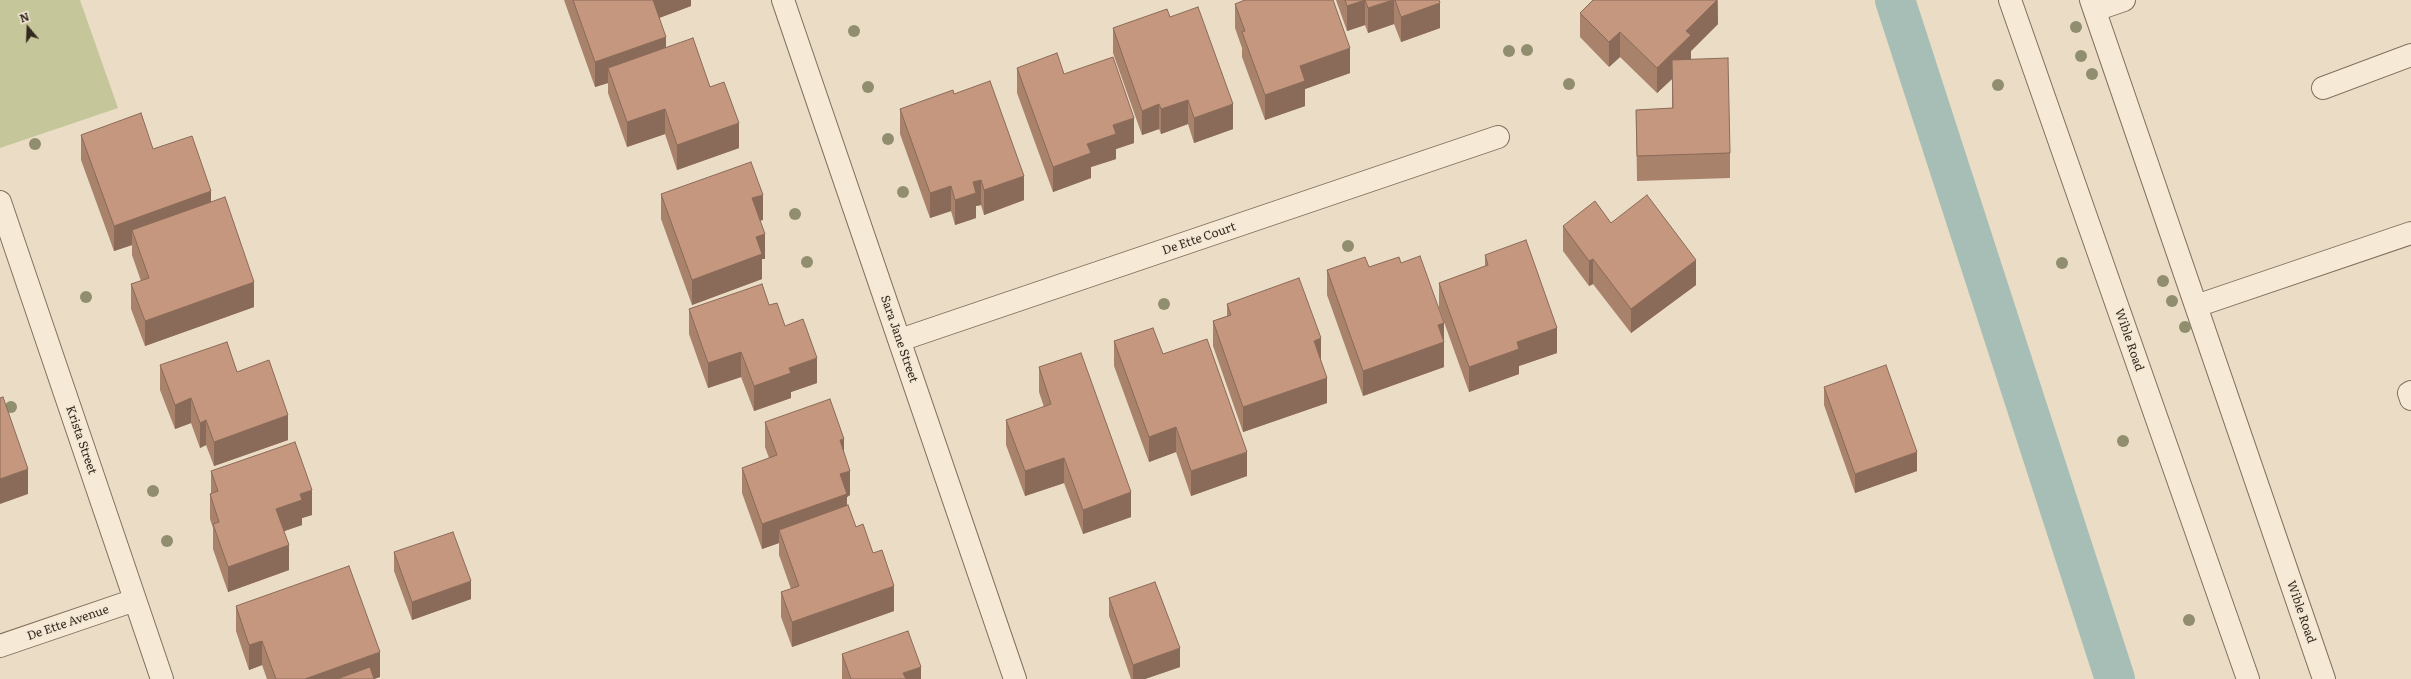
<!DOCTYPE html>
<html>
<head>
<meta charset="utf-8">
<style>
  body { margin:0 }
  #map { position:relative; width:2411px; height:679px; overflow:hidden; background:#eadcc5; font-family:Literata,serif }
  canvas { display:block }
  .north { position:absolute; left:8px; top:8px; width:40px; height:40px; -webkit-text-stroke:3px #f2e7d4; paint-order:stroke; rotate:341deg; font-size:11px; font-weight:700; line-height:16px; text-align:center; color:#35281f }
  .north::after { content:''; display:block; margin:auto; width:14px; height:18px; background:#35281f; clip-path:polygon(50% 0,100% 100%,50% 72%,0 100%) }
</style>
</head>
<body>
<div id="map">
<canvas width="2411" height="679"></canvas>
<div class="north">N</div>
</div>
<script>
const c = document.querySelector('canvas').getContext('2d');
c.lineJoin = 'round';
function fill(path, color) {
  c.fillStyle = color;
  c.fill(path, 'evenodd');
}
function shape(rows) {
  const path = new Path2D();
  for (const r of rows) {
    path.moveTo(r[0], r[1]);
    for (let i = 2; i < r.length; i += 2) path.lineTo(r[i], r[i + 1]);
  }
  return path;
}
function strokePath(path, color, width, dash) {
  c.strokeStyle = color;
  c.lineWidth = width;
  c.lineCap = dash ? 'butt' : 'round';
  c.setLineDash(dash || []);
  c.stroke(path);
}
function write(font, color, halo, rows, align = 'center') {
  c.font = font + ' Literata,serif';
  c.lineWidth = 3;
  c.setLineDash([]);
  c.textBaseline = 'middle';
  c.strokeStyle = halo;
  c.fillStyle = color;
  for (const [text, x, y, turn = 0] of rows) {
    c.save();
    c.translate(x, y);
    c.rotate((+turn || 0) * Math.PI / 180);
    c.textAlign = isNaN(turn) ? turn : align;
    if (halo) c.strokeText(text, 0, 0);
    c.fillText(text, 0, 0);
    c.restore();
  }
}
fill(shape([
  [0,0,80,0,118,108,0,148]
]), '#c5c79a');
strokePath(shape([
  [1895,0,2115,679]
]), '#a6beb5', 40);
const minor = shape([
  [783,0,1015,679],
  [2010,0,2248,679],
  [2091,0,2324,679],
  [2095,10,2124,0],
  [2323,88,2411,55],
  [0,202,162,679],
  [2196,306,2411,233],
  [900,340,1498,137],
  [2411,392,2409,393,2411,399],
  [0,646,135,600]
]);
strokePath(minor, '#836f5d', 24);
strokePath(minor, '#f6ead7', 22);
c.fillStyle = '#918e6f';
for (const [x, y] of [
  [2076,27],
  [854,31],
  [1527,50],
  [1509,51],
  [2081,56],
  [2092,74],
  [1569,84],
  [1998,85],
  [868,87],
  [888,139],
  [35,144],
  [903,192],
  [795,214],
  [1348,246],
  [807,262],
  [2062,263],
  [2163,281],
  [86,297],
  [2172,301],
  [1164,304],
  [2185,327],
  [11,407],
  [2123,441],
  [153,491],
  [167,541],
  [2189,620]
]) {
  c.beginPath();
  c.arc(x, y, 6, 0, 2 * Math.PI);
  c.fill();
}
fill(shape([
  [564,0,691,0,691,6,659,18,666,48,710,87,739,148,677,170,665,134,627,147,608,93,608,83,595,87],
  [1336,0,1439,0,1440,28,1401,42,1394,24,1368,33,1365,25,1347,31],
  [1718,0,1718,24,1691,51,1691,59,1730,153,1730,178,1637,181,1636,110,1672,108,1672,79,1657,93,1620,57,1609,67,1580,37,1580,13],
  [1235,4,1350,73,1305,89,1305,106,1265,120,1242,57,1242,48,1235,28],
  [1170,17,1233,129,1194,143,1188,124,1161,134,1159,129,1142,135,1113,53,1113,28],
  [1017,68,1064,74,1134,143,1116,149,1116,159,1091,167,1091,178,1053,192,1017,93],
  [954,94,1024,200,984,215,981,205,976,206,976,218,955,225,951,211,930,218,900,134,900,109],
  [81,135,153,149,211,202,254,307,145,346,131,309,131,284,141,281,132,255,132,245,114,251,81,160],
  [661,194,763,220,760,220,765,259,762,259,762,279,692,305,661,219],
  [1611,223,1696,285,1631,333,1593,284,1589,286,1563,251,1563,226],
  [1485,255,1557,353,1519,366,1519,374,1469,392,1439,308,1439,283,1485,266],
  [1401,263,1444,323,1444,367,1363,396,1327,295,1327,270,1369,267],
  [1227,304,1321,360,1327,403,1243,432,1213,346,1213,321,1227,316],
  [769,305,785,326,817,383,791,392,791,398,754,411,741,377,708,388,689,334,689,309],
  [1114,341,1247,476,1191,496,1176,452,1149,462,1114,366],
  [160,365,237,372,288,440,214,466,206,445,200,448,191,423,175,429,160,390],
  [1039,367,1131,517,1083,534,1064,483,1025,496,1006,445,1006,420,1044,407,1039,392],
  [1824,387,1917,471,1855,493,1824,405],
  [765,422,844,453,850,495,847,497,847,506,856,527,873,553,894,611,792,647,781,617,781,592,791,589,779,555,779,543,762,549,742,493,742,468,769,458,765,447],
  [211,471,312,515,302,518,302,525,284,531,289,570,228,592,213,549,213,528,210,519,210,494,211,494],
  [394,552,471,599,412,620,394,571],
  [1109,598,1180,667,1145,679,1131,679,1109,616],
  [236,606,380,677,374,679,267,679,262,665,249,670,236,631],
  [842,654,921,679,842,679]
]), '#a9826c');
fill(shape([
  [651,0,691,0,691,6,651,21],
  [1365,0,1365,25,1347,31,1347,6],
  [1393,0,1394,0,1394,24,1368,33,1368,8],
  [1717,0,1718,24,1691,51,1691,60,1672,60,1672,79,1657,93,1657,68,1686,31],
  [1440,3,1440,28,1401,42,1401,17],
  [1620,32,1620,57,1609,67,1609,42],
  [666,37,666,62,608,68,608,83,595,87,595,62],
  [1350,48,1350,73,1305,89,1305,106,1265,120,1265,95,1300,66],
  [1188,100,1188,124,1161,134,1161,109],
  [1159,104,1159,129,1142,135,1142,111],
  [1233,104,1233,129,1194,143,1194,118],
  [665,109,665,134,627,147,627,122],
  [1134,118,1134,143,1116,149,1116,159,1091,167,1091,178,1053,192,1053,167,1113,125],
  [739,123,739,148,677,170,677,145],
  [1024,176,1024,200,984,215,984,190],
  [981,180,981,205,976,206,976,218,955,225,955,200,973,182],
  [951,186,951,211,930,218,930,193],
  [211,191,211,216,132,230,132,245,114,251,114,226],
  [763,195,763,220,752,223,752,198],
  [765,234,765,259,762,259,762,279,692,305,692,280,756,237],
  [1593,259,1593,284,1589,286,1589,261],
  [1696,260,1696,285,1631,333,1631,309],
  [254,282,254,307,145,346,145,321],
  [1444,323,1444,367,1363,396,1363,371,1438,325],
  [1557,328,1557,353,1519,366,1519,374,1469,392,1469,367,1517,342],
  [1321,338,1321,363,1314,341],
  [741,352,741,377,708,388,708,363],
  [817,358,817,383,791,392,791,398,754,411,754,386,789,368],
  [1327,378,1327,403,1243,432,1243,407],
  [191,398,191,423,175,429,175,405],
  [288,415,288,440,214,466,214,442],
  [206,420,206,445,200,448,200,423],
  [1176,427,1176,452,1149,462,1149,437],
  [844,439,844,464,840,440],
  [1247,452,1247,476,1191,496,1191,471],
  [1917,452,1917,471,1855,493,1855,474],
  [1064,458,1064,483,1025,496,1025,471],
  [28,469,28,494,0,504,0,479],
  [850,471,850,495,847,497,847,519,779,530,779,543,762,549,762,524,840,474],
  [312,490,312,515,302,518,302,525,276,534,276,509,300,494],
  [1131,492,1131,517,1083,534,1083,510],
  [289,545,289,570,228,592,228,567],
  [471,581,471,599,412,620,412,602],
  [894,586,894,611,792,647,792,622],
  [262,641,262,665,249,670,249,645],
  [1180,648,1180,667,1145,679,1133,679,1133,665],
  [380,652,380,677,374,679,305,679],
  [921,667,921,679,903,679,903,673]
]), '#8a6a58');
const building = shape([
  [573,0,653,0,666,37,595,62,573,0],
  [1245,0,1333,0,1350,48,1300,66,1305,81,1265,95,1242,32,1245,31,1235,4,1245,0],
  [1345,0,1393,0,1368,8,1365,0,1347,6,1345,0],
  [1395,0,1439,0,1440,3,1401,17,1395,0],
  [1593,0,1717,0,1686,31,1691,35,1657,68,1620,32,1609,42,1580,13,1593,0],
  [1198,7,1233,104,1194,118,1188,100,1161,109,1159,104,1142,111,1113,28,1167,9,1170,17,1198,7],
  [693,38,710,87,724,82,739,123,677,145,665,109,627,122,608,68,693,38],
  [1057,53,1064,74,1113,57,1134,118,1113,125,1116,134,1087,144,1091,153,1053,167,1017,68,1057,53],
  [1728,58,1730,153,1637,156,1636,110,1673,108,1672,60,1728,58],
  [990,81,1024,176,984,190,981,180,973,182,976,193,955,200,951,186,930,193,900,109,953,90,954,94,990,81],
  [141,113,153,149,192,136,211,191,114,226,81,135,141,113],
  [751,162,763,195,752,198,765,234,756,237,762,254,692,280,661,194,751,162],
  [1647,195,1696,260,1631,309,1593,259,1589,261,1563,226,1595,201,1611,223,1647,195],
  [225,197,254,282,145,321,131,284,149,278,132,230,225,197],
  [1526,240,1557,328,1517,342,1519,349,1469,367,1439,283,1488,265,1485,255,1526,240],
  [1420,256,1444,323,1438,325,1444,342,1363,371,1327,270,1365,257,1369,267,1399,257,1401,263,1420,256],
  [1299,278,1321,338,1314,341,1327,378,1243,407,1213,321,1231,315,1227,304,1299,278],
  [762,284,769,305,777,303,785,326,803,319,817,358,789,368,791,373,754,386,741,352,708,363,689,309,762,284],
  [1153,328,1163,354,1207,339,1247,452,1191,471,1176,427,1149,437,1114,341,1153,328],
  [227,342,237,372,269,360,288,415,214,442,206,420,200,423,191,398,175,405,160,365,227,342],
  [1081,353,1131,492,1083,510,1064,458,1025,471,1006,420,1051,404,1039,367,1081,353],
  [1886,365,1917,452,1855,474,1824,387,1886,365],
  [3,397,28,469,0,479,0,398,3,397],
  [830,399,844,439,840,440,850,471,840,474,847,494,762,524,742,468,777,455,765,422,830,399],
  [295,442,312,490,300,494,302,500,276,509,289,545,228,567,213,524,219,522,210,494,218,491,211,471,295,442],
  [848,505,856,527,863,524,873,553,882,550,894,586,792,622,781,592,799,586,779,530,848,505],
  [453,532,471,581,412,602,394,552,453,532],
  [349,566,380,652,305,679,276,679,262,641,249,645,236,606,349,566],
  [1155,582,1180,648,1133,665,1109,598,1155,582],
  [908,631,921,667,903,673,906,679,851,679,842,654,908,631],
  [370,667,374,679,337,679,370,667]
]);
fill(building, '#c5977e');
strokePath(building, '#8a6a58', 1);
write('12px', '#35281f', '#f2e7d4', [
  ["De Ette Court",1199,239,-19],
  ["Sara Jane Street",899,339,71],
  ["Wible Road",2129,340,71],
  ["Krista Street",81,440,71],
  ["Wible Road",2301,612,71],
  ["De Ette Avenue",68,623,-19]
]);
</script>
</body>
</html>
